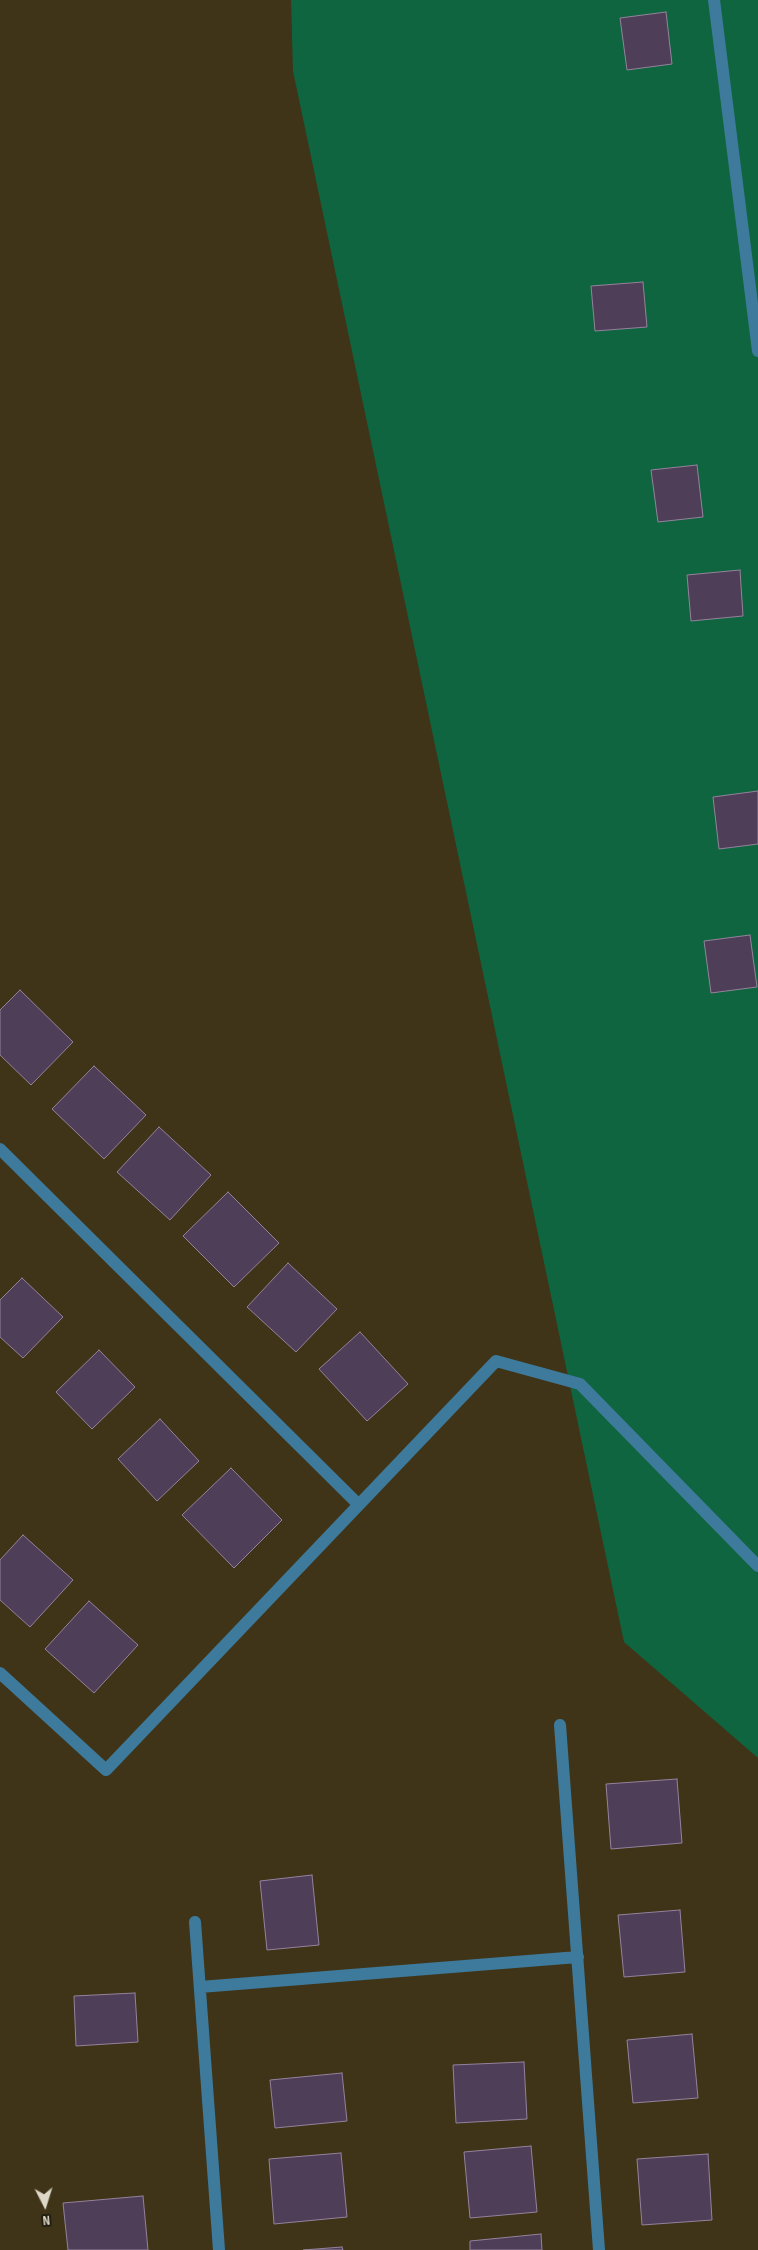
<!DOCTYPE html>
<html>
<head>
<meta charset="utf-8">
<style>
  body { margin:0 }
  #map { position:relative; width:758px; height:2250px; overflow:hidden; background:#3f3418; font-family:"Sofia Sans Condensed",sans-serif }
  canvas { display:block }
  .north { position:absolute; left:20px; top:2180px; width:50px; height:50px; -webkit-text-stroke:4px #211c10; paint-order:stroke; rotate:175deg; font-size:14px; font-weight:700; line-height:20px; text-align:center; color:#ddd7c7 }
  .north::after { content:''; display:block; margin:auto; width:18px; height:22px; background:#ddd7c7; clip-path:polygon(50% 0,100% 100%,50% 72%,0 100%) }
</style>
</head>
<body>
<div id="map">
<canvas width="758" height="2250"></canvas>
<div class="north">N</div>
</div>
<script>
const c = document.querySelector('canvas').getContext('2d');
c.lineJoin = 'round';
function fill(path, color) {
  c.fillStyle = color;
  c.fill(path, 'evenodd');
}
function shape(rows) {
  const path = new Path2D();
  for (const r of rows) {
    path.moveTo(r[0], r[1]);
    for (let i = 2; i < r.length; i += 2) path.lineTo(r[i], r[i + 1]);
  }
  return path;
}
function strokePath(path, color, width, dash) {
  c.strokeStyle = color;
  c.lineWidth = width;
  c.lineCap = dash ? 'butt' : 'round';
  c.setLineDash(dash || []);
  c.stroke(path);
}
fill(shape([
  [291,0,758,0,758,1758,624,1642,293,71]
]), '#0f653f');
const building = shape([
  [666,12,672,64,627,70,620,18,666,12],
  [643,282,647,327,595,331,591,286,643,282],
  [697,465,703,517,658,522,651,470,697,465],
  [740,570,743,616,691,621,687,575,740,570],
  [758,791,758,844,719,849,713,797,758,791],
  [750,935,757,987,711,993,704,941,750,935],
  [20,990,73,1042,31,1085,0,1055,0,1010,20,990],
  [94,1066,146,1115,104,1159,52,1109,94,1066],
  [159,1127,211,1175,170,1220,117,1172,159,1127],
  [228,1192,279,1243,234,1287,183,1236,228,1192],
  [288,1263,337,1309,296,1352,247,1307,288,1263],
  [22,1278,63,1317,23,1358,0,1337,0,1300,22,1278],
  [360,1332,408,1384,367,1421,319,1369,360,1332],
  [99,1350,135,1387,92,1429,56,1392,99,1350],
  [160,1419,199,1461,157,1501,118,1459,160,1419],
  [231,1468,282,1520,234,1568,182,1515,231,1468],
  [23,1535,73,1580,30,1627,0,1600,0,1560,23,1535],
  [89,1601,138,1645,94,1693,45,1649,89,1601],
  [677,1779,682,1843,611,1849,606,1784,677,1779],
  [312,1875,319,1945,267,1950,260,1881,312,1875],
  [680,1910,685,1972,624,1977,618,1915,680,1910],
  [135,1993,138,2042,76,2046,74,1996,135,1993],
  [692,2034,698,2098,633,2103,627,2040,692,2034],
  [524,2062,527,2119,456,2123,453,2065,524,2062],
  [342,2073,347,2121,275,2128,270,2080,342,2073],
  [531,2146,537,2212,470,2218,464,2152,531,2146],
  [341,2153,347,2217,274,2224,269,2159,341,2153],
  [708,2154,712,2220,642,2225,637,2159,708,2154],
  [143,2196,148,2250,68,2250,63,2203,143,2196],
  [541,2234,542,2250,470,2250,470,2241,541,2234],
  [342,2247,343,2250,303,2250,342,2247]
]);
fill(building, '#4f3e57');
strokePath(building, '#94829d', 1);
strokePath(shape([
  [714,0,758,351],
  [0,1149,359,1505],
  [0,1673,106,1770,496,1361,580,1384,758,1566],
  [560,1725,599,2250],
  [195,1922,219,2250],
  [200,1987,578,1957]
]), '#3e7a9b', 12);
</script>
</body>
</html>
